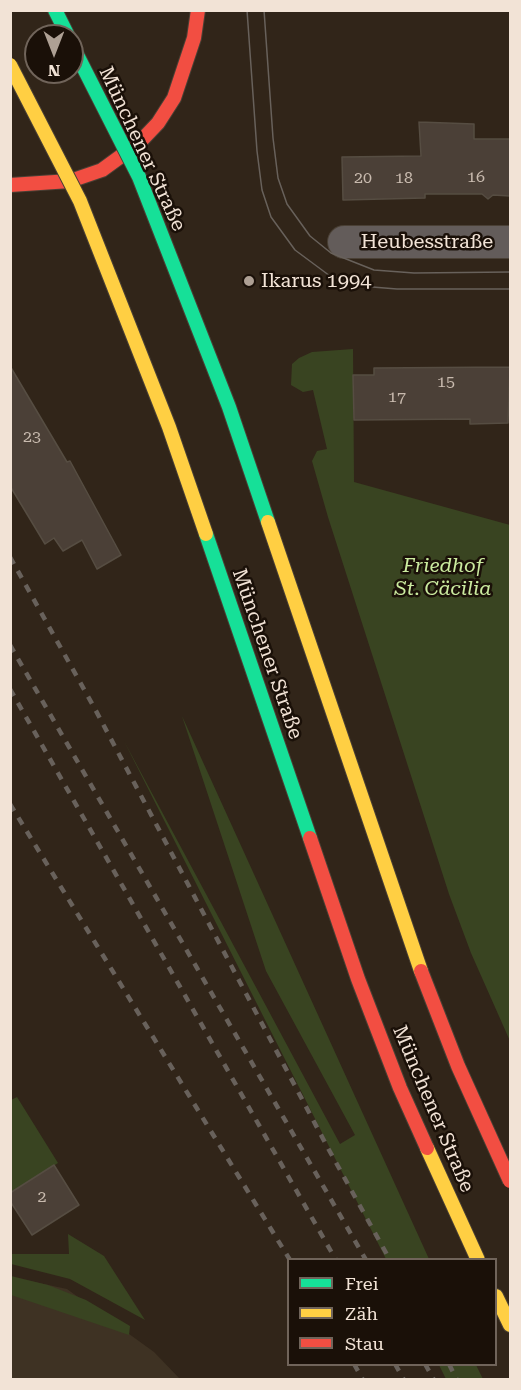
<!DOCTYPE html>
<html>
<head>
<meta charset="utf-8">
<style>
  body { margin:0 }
  #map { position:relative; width:521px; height:1390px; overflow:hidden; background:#312519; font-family:"Roboto Serif",serif }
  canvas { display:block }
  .frame { position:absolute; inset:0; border:12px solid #f2e3d6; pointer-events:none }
  .legend { position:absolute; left:287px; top:1258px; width:210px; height:108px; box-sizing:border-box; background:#1a1008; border:2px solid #70645a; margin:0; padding:8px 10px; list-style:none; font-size:18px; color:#f2e3d6 }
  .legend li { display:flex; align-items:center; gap:12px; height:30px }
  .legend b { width:30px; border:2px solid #70645a }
  .north { position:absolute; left:24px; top:24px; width:60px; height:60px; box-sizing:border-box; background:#1a1008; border:2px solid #70645a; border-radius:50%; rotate:180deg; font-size:16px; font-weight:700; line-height:24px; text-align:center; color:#f2e3d6 }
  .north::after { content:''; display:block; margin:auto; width:21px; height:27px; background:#aea094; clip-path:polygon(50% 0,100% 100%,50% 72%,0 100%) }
</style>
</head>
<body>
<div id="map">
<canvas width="521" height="1390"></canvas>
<div class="frame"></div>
<ul class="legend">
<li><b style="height:8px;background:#16e098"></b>Frei</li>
<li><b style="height:8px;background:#ffcf43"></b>Zäh</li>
<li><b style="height:8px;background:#f24e42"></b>Stau</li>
</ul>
<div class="north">N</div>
</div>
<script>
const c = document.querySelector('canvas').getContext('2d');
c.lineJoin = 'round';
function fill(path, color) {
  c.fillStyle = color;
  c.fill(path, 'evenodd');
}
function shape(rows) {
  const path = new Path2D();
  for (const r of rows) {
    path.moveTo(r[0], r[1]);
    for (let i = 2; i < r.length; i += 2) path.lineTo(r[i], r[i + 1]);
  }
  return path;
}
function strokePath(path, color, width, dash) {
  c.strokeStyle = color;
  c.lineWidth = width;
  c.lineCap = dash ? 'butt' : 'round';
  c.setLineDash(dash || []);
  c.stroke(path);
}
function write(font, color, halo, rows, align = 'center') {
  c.font = font + ' "Roboto Serif",serif';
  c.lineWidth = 5;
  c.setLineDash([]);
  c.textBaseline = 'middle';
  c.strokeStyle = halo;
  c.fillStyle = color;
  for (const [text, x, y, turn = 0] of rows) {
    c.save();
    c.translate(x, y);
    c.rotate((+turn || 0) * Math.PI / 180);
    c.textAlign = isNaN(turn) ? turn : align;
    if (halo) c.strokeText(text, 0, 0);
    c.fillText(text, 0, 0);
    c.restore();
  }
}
fill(shape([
  [11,1277,67,1289,154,1352,180,1379,11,1380]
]), '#3e3223');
fill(shape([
  [353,349,354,482,510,525,510,1041,471,953,449,894,328,517,312,461,317,451,327,449,313,390,303,392,291,385,292,364,299,358,312,352],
  [182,716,429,1259,386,1259,124,741,340,1144,355,1135,266,971],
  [17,1097,58,1163,11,1193,11,1100],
  [68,1234,104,1256,145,1320,70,1279,11,1264,11,1254,69,1254],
  [11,1276,48,1285,86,1300,130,1326,129,1335,11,1295],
  [439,1365,476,1365,483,1379,446,1379]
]), '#394421');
const building = shape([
  [419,122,474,124,474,139,510,139,510,196,493,195,488,199,482,194,425,194,425,198,343,200,342,157,421,156,419,122],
  [10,366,67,462,70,461,121,555,97,569,82,540,63,551,54,538,45,544,10,486,10,366],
  [510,367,508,423,470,424,470,419,354,420,353,375,374,375,374,368,510,367],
  [54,1165,79,1205,32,1235,10,1201,10,1193,54,1165]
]);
fill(building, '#4b4037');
strokePath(building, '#564d42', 1.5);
const street = shape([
  [344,242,510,242]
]);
const fast = shape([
  [55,10,68,36]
]);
const slow = shape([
  [496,1296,510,1325]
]);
const jam = shape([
  [10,185,70,181,102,170,139,143,158,123,174,98,194,38,198,10]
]);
strokePath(street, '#4a4035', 34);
strokePath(fast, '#4a4035', 16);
strokePath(slow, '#4a4035', 16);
strokePath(jam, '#4a4035', 16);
strokePath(street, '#635c5a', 32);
strokePath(fast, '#16e098', 14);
strokePath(slow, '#ffcf43', 14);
strokePath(jam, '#f24e42', 14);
strokePath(shape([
  [247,10,257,151,262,190,271,217,295,250,330,276,360,286,397,289,510,289],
  [264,10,273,138,278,178,287,204,310,236,331,253,374,270,414,273,510,272]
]), '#68615b', 1.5);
strokePath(shape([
  [10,557,95,709,329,1150,390,1260],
  [10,645,366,1260],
  [10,689,336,1260],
  [10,804,290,1260],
  [354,1364,363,1380],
  [395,1364,404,1380],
  [425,1364,434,1380],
  [449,1364,457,1380]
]), '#68615b', 4.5, [8, 8]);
const fastBridge = shape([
  [72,45,139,177,229,407,268,522],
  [206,534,310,838]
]);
const slowBridge = shape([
  [10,65,80,201,169,427,206,534],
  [268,522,421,971],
  [427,1148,478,1260]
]);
const jamBridge = shape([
  [310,838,358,979,400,1088,427,1148],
  [421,971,458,1066,510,1181]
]);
strokePath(fastBridge, '#4a4035', 16, []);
strokePath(slowBridge, '#4a4035', 16, []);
strokePath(jamBridge, '#4a4035', 16, []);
strokePath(fastBridge, '#16e098', 14);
strokePath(slowBridge, '#ffcf43', 14);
strokePath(jamBridge, '#f24e42', 14);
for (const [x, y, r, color] of [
  [249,281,6,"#aea094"]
]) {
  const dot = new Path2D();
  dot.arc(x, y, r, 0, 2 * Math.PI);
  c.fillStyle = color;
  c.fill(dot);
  strokePath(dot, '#1a1008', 2);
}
write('16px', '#c8baae', null, [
  ["16",476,177],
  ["20",363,178],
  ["18",404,178],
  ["15",446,382],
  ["17",397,397],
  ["23",32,437],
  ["2",42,1197]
]);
write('20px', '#f2e3d6', '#1a1008', [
  ["Münchener Straße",142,149,65],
  ["Heubesstraße",427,242],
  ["Münchener Straße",267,654,71],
  ["Münchener Straße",433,1109,67]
]);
write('20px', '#f2e3d6', '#1a1008', [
  ["Ikarus 1994",261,281]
], 'left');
write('italic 20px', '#cbeb9f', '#1a1008', [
  ["Friedhof",443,566],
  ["St. Cäcilia",443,589]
]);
</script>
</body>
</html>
